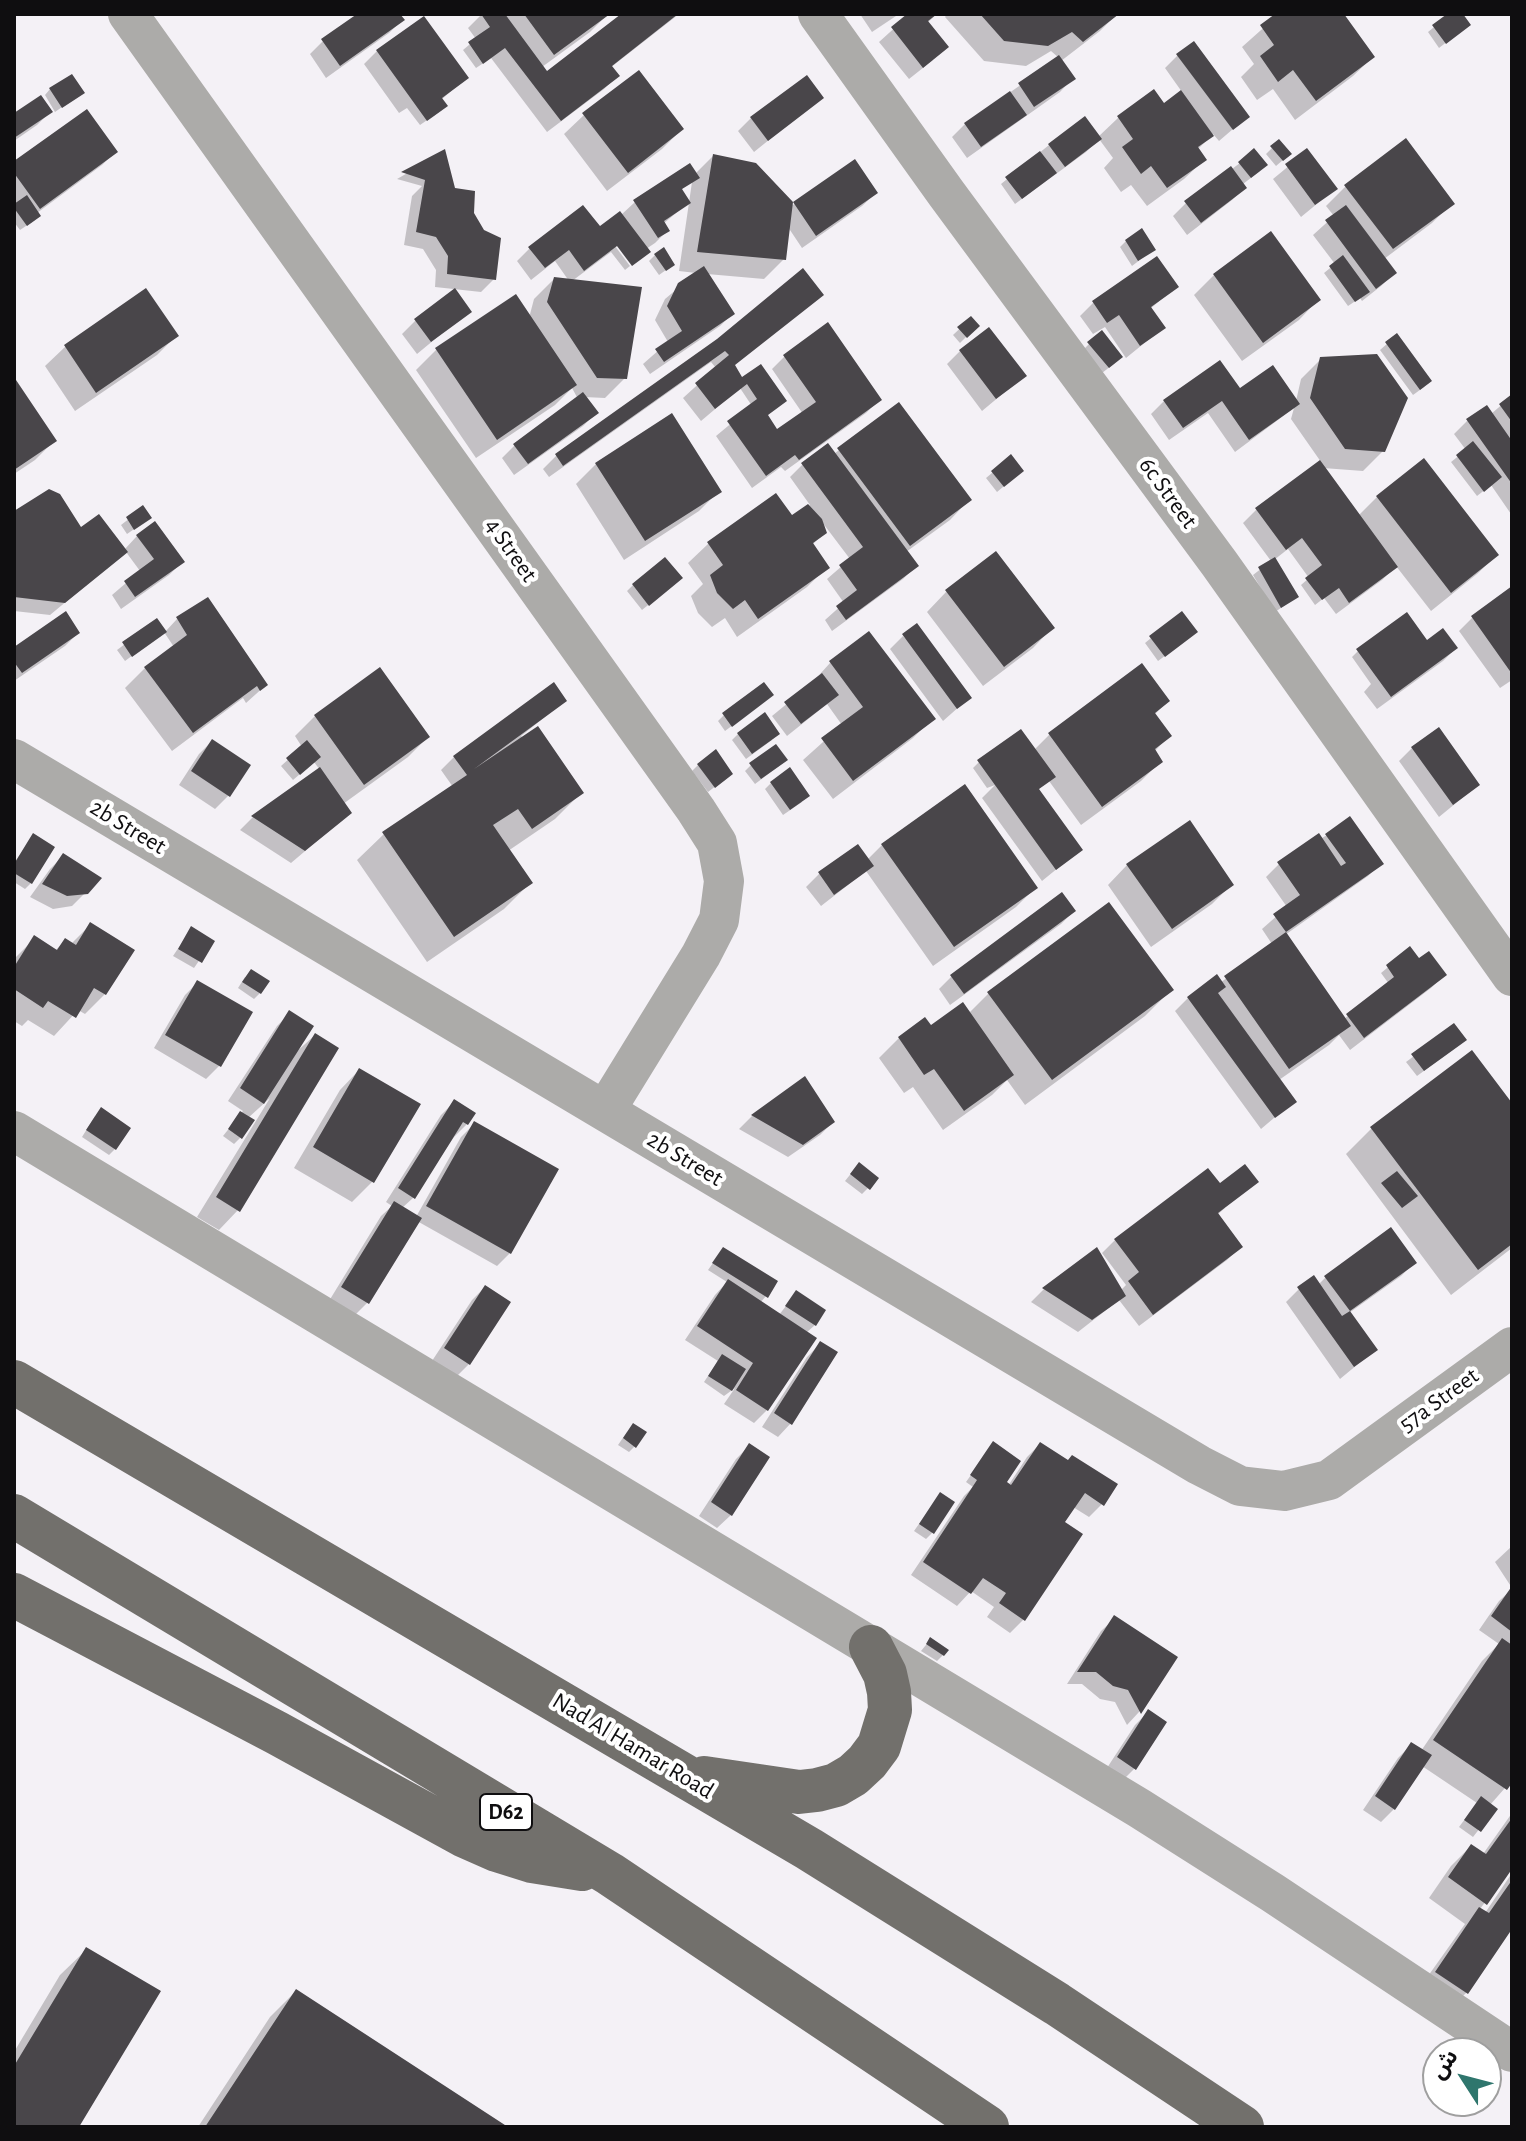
<!DOCTYPE html>
<html>
<head>
<meta charset="utf-8">
<style>
  body { margin:0 }
  #map { position:relative; width:1526px; height:2141px; overflow:hidden; background:#f4f1f6; font-family:"Alegreya Sans","Noto Sans Arabic",sans-serif }
  canvas { display:block }
  .frame { position:absolute; inset:0; border:16px solid #0f0e10; pointer-events:none }
  .north { position:absolute; left:1422px; top:2037px; width:80px; height:80px; box-sizing:border-box; background:#fff; border:2px solid #9f9f9f; border-radius:50%; rotate:306deg; font-size:22px; font-weight:700; line-height:32px; text-align:center; color:#0f0e10 }
  .north::after { content:''; display:block; margin:auto; width:28px; height:36px; background:#2f766d; clip-path:polygon(50% 0,100% 100%,50% 72%,0 100%) }
</style>
</head>
<body>
<div id="map">
<canvas width="1526" height="2141"></canvas>
<div class="frame"></div>
<div class="north">ش</div>
</div>
<script>
const c = document.querySelector('canvas').getContext('2d');
c.lineJoin = 'round';
function fill(path, color) {
  c.fillStyle = color;
  c.fill(path, 'evenodd');
}
function shape(rows) {
  const path = new Path2D();
  for (const r of rows) {
    path.moveTo(r[0], r[1]);
    for (let i = 2; i < r.length; i += 2) path.lineTo(r[i], r[i + 1]);
  }
  return path;
}
function strokePath(path, color, width, dash) {
  c.strokeStyle = color;
  c.lineWidth = width;
  c.lineCap = dash ? 'butt' : 'round';
  c.setLineDash(dash || []);
  c.stroke(path);
}
function write(font, color, halo, rows, align = 'center') {
  c.font = font + ' "Alegreya Sans",sans-serif';
  c.lineWidth = 8;
  c.setLineDash([]);
  c.textBaseline = 'middle';
  c.strokeStyle = halo;
  c.fillStyle = color;
  for (const [text, x, y, turn = 0] of rows) {
    c.save();
    c.translate(x, y);
    c.rotate((+turn || 0) * Math.PI / 180);
    c.textAlign = isNaN(turn) ? turn : align;
    if (halo) c.strokeText(text, 0, 0);
    c.fillText(text, 0, 0);
    c.restore();
  }
}
fill(shape([
  [360,14,398,14,402,20,389,33,326,78,310,54,323,41],
  [502,14,608,14,590,32,542,67,547,74,623,14,679,14,610,68,617,76,604,89,547,132,491,58,476,68,463,50,476,39,468,28,481,15],
  [860,14,899,14,872,32],
  [910,14,937,14,927,23,933,60,909,79,879,42],
  [947,14,1117,14,1100,31,1061,61,1073,78,1060,92,967,158,952,137,965,124,1059,58,1051,51,1026,66,984,61,945,17],
  [1279,14,1342,14,1373,57,1353,76,1295,120,1273,89,1257,100,1241,77,1254,64,1242,47],
  [1450,14,1460,14,1462,30,1439,48,1428,32],
  [377,51,466,78,441,100,439,112,420,125,407,108,399,113,364,64],
  [1178,55,1247,117,1219,141,1213,134,1197,150,1204,160,1184,179,1147,206,1131,185,1121,192,1104,168,1113,158,1099,139,1086,152,1015,204,1001,184,1049,145,1098,137,1118,118,1153,92,1163,106,1182,92,1165,68],
  [50,89,82,93,55,112,45,95],
  [821,98,754,152,738,131,751,118],
  [50,112,37,125,14,141,14,115],
  [584,115,682,129,662,149,607,191,564,134],
  [1272,148,1283,160,1276,166,1266,154],
  [1307,151,1335,189,1301,217,1273,179],
  [115,152,102,165,37,213,32,222,20,230,14,222,14,164],
  [444,152,453,188,472,214,494,279,481,292,435,287,436,270,423,249,404,245,412,196,422,186,397,179],
  [713,156,755,165,793,205,855,162,876,193,862,206,802,248,788,227,784,259,764,279,707,274,733,313,720,326,650,374,643,364,668,342,655,320,665,299,696,273,679,271,692,182,680,190,688,203,663,224,668,230,655,243,646,249,615,246,630,266,625,270,611,252,572,281,625,378,605,398,584,397,596,413,583,426,514,475,502,458,515,445,578,399,572,388,555,405,476,458,416,370,436,350,515,297,529,318,534,299,554,279,569,281,555,261,531,280,517,261,530,248,599,229,621,215,635,202,695,174],
  [1240,163,1260,171,1243,184,1245,187,1232,200,1187,235,1173,216,1186,203],
  [1346,186,1452,203,1432,223,1384,259,1394,273,1381,286,1362,301,1360,298,1348,306,1324,273,1335,264,1313,235,1334,216,1326,206],
  [1271,234,1318,300,1299,320,1242,361,1194,295,1214,275],
  [1126,241,1153,250,1132,266,1120,247],
  [655,255,666,270,659,275,649,261],
  [1176,287,1150,309,1163,328,1126,358,1105,327,1093,334,1080,316,1093,303],
  [146,291,176,336,157,355,75,411,45,366,65,347],
  [821,295,733,366,742,380,761,367,766,416,777,432,803,414,772,369,785,356,879,400,866,413,785,471,781,467,752,488,716,436,752,406,740,388,701,421,683,398,716,368,711,362,549,477,543,469,556,456,718,341],
  [469,311,417,354,402,334,415,321],
  [971,318,977,326,960,343,953,335],
  [1396,336,1424,387,1413,395,1380,350],
  [1089,344,1115,363,1102,373,1083,350],
  [960,351,1024,376,982,411,947,364],
  [1321,359,1383,451,1363,471,1323,468,1358,516,1377,497,1497,555,1477,574,1431,611,1396,566,1382,580,1336,614,1324,598,1315,605,1301,585,1309,578,1288,549,1274,560,1297,597,1275,612,1253,575,1271,561,1243,523,1256,510,1321,462,1291,419,1294,408,1235,452,1208,413,1169,440,1151,414,1164,401,1240,391,1296,401,1301,379],
  [14,381,55,440,35,460,14,474],
  [1512,396,1512,513,1511,514,1491,485,1477,496,1451,462,1466,450,1454,434,1467,421,1491,414],
  [839,450,969,500,950,520,906,552,916,566,903,579,832,631,825,620,844,603,827,579,850,559,822,522,825,532,812,545,827,567,807,587,737,637,725,618,712,627,698,613,691,596,703,584,688,563,708,544,776,496,792,518,810,505,790,477,803,464,834,454],
  [1011,457,1015,477,997,492,986,478],
  [596,464,719,491,699,511,624,560,576,484],
  [143,508,143,523,127,534,121,525],
  [14,513,81,530,124,550,137,536,182,562,169,575,121,609,112,595,140,571,126,552,50,615,14,611],
  [674,584,642,610,627,591,633,585],
  [1512,589,1512,680,1500,688,1459,631,1472,618],
  [946,592,1052,628,1033,648,983,686,927,612],
  [177,619,266,685,246,703,243,698,172,751,125,688,145,668,174,647,164,632,125,661,117,650,157,620,165,632],
  [78,633,65,646,14,681,14,649],
  [869,634,933,718,913,738,833,799,803,760,842,725,827,704,787,736,772,716,811,684,830,663],
  [903,636,969,698,943,721,890,649],
  [1151,638,1189,638,1158,661,1145,643],
  [1426,643,1456,648,1443,661,1377,709,1364,692,1371,684,1352,657,1358,651],
  [380,670,428,737,408,757,343,804,350,813,291,863,240,830,253,817,320,770,314,762,293,780,281,766,302,747,295,736,315,716],
  [553,685,565,701,521,736,581,793,555,819,508,851,530,883,504,909,427,962,357,860,384,834,453,787,441,770,454,757],
  [765,701,725,731,718,721,724,715],
  [1168,701,1154,715,1169,736,1154,752,1161,761,1141,781,1081,825,1049,781,1037,790,1080,850,1042,881,982,798,995,785,987,788,973,768,979,762,1034,750,1049,735],
  [738,734,772,740,746,759,732,740],
  [212,741,228,796,215,809,179,785,199,754],
  [1412,748,1478,785,1439,817,1399,761],
  [698,765,725,779,708,792,692,771],
  [751,765,779,766,755,784,745,771],
  [771,783,802,802,783,815,765,789],
  [1327,835,1381,863,1368,876,1285,935,1344,1019,1389,984,1381,973,1410,949,1419,961,1444,975,1431,988,1350,1050,1339,1035,1329,1045,1279,1080,1294,1101,1261,1129,1175,1011,1188,998,1220,983,1272,944,1262,929,1287,907,1266,877,1279,864],
  [33,836,31,883,25,889,14,882,14,863],
  [882,845,1035,888,1016,907,933,966,866,871,821,906,806,887,819,874,867,860],
  [63,856,86,892,72,906,53,909,30,897,50,869],
  [1127,865,1232,884,1212,904,1151,947,1108,885],
  [1109,905,1171,990,1145,1016,1025,1105,1007,1080,992,1095,943,1130,913,1087,904,1093,879,1058,899,1038,969,1013,988,994],
  [1074,911,1061,924,950,1005,939,989,952,976],
  [91,924,105,994,85,1014,78,1010,54,1036,28,1020,22,1026,14,1021,14,959,35,938,55,951,65,940,71,944],
  [191,929,212,942,194,968,173,956],
  [245,977,260,993,254,999,238,988],
  [198,982,250,1013,219,1066,206,1079,154,1048,185,995],
  [290,1013,294,1054,315,1035,238,1210,219,1230,197,1217,270,1098,248,1118,240,1138,234,1144,223,1136,243,1111,228,1101,277,1026],
  [1454,1026,1458,1046,1417,1076,1406,1062],
  [359,1070,372,1182,352,1202,294,1168,340,1090],
  [805,1079,833,1122,820,1135,788,1157,739,1129,752,1116],
  [454,1102,467,1124,454,1137,413,1198,402,1208,416,1217,461,1137,474,1124,510,1253,497,1266,417,1221,367,1303,354,1316,329,1301,381,1216,392,1206,386,1202,441,1115],
  [1512,1107,1512,1248,1451,1295,1346,1154,1372,1128],
  [95,1116,115,1149,109,1155,82,1137],
  [853,1171,868,1188,862,1194,845,1181],
  [1225,1208,1217,1215,1240,1247,1227,1260,1139,1326,1119,1300,1078,1332,1031,1302,1044,1289,1097,1250,1120,1291,1126,1285,1102,1253,1115,1240],
  [723,1249,766,1296,760,1303,779,1315,796,1293,815,1325,806,1333,767,1410,754,1423,724,1404,735,1388,724,1396,704,1382,718,1361,685,1340,715,1295,727,1282,708,1270],
  [1414,1263,1401,1276,1349,1313,1375,1350,1340,1379,1286,1302,1299,1289,1318,1285,1326,1277],
  [485,1287,469,1364,456,1377,432,1361,472,1300],
  [820,1344,791,1423,778,1437,762,1427,807,1357],
  [627,1432,635,1446,629,1452,618,1445],
  [993,1444,1008,1486,1027,1457,1040,1444,1102,1504,1089,1517,1073,1507,1062,1522,1080,1534,1023,1620,1010,1633,987,1617,994,1607,971,1591,957,1606,911,1575,964,1496,973,1487,966,1482],
  [749,1446,731,1515,717,1528,699,1516,736,1459],
  [935,1501,932,1533,926,1539,914,1531],
  [1512,1546,1512,1588,1495,1562],
  [1512,1589,1512,1780,1490,1805,1495,1809,1473,1837,1459,1827,1477,1803,1422,1766,1394,1809,1381,1822,1363,1810,1398,1758,1412,1744,1421,1751,1482,1661,1499,1644,1479,1630,1499,1601],
  [1115,1618,1175,1658,1139,1712,1127,1725,1115,1702,1100,1699,1082,1684,1067,1684,1101,1631],
  [930,1640,943,1655,937,1661,921,1651],
  [1148,1712,1134,1769,1121,1782,1105,1771,1135,1725],
  [1512,1813,1512,1866,1480,1909,1485,1913,1512,1873,1512,1926,1466,1993,1446,2013,1416,1993,1465,1924,1429,1898,1451,1866,1471,1846,1483,1854],
  [87,1949,77,2127,14,2127,14,2052,60,1975],
  [296,1991,504,2127,198,2127,270,2017]
]), '#0003');
fill(shape([
  [357,14,400,14,405,20,340,66,321,39],
  [481,14,505,14,547,71,621,14,678,14,612,66,620,76,561,121,505,48,483,64,468,42,490,27],
  [524,14,610,14,554,55],
  [907,14,937,14,928,21,949,47,923,68,891,27],
  [980,14,1119,14,1083,42,1072,32,1048,46,1004,41],
  [1275,14,1344,14,1375,57,1316,101,1293,70,1278,82,1260,56,1274,45,1260,25],
  [1447,14,1463,14,1471,25,1446,44,1432,25],
  [424,16,469,78,442,98,448,106,427,121,376,50],
  [1194,41,1250,117,1233,130,1176,54],
  [1059,55,1076,79,1034,107,1018,83],
  [639,70,684,129,628,173,582,113],
  [72,74,85,93,62,108,49,88],
  [807,75,824,98,768,141,750,117],
  [1154,89,1164,103,1181,90,1214,136,1198,147,1207,160,1167,188,1151,166,1141,174,1122,147,1133,139,1117,116],
  [1010,91,1027,115,981,147,964,123],
  [41,95,53,112,14,138,14,113],
  [87,109,118,152,40,209,14,173,14,161],
  [1085,116,1102,139,1065,167,1048,144],
  [1406,138,1455,204,1393,249,1344,185],
  [1279,139,1292,154,1283,161,1270,146],
  [1254,148,1268,165,1251,178,1238,162],
  [1307,148,1338,189,1315,205,1285,164],
  [445,149,455,188,475,191,474,213,484,230,501,238,496,280,447,274,448,256,436,237,416,232,425,180,401,172],
  [1040,151,1057,173,1022,199,1005,177],
  [713,154,756,163,793,202,786,260,697,252],
  [855,159,878,193,816,236,793,202],
  [690,163,700,178,682,189,691,203,664,221,670,231,658,238,633,200],
  [1231,166,1247,188,1201,223,1184,201],
  [27,195,41,216,27,226,14,208,14,204],
  [583,205,600,226,620,211,651,252,632,266,617,246,584,271,569,250,545,268,528,247],
  [1346,205,1397,273,1376,289,1325,220],
  [1142,228,1156,250,1138,261,1125,240],
  [1271,231,1321,300,1263,343,1213,274],
  [664,247,675,265,666,271,654,254],
  [1343,255,1370,292,1355,302,1329,266],
  [1157,256,1179,287,1151,307,1166,328,1140,346,1119,315,1107,323,1092,301],
  [704,266,735,314,664,362,655,349,682,331,667,306,678,283],
  [803,268,824,295,735,365,742,377,761,364,787,401,768,415,777,429,816,402,783,355,828,322,882,400,799,460,795,455,766,476,727,421,757,399,747,384,715,409,695,383,729,355,725,351,563,466,555,454,717,339],
  [554,277,642,287,627,379,597,378,547,302],
  [146,288,179,336,96,393,64,345],
  [455,288,472,312,431,342,414,319],
  [516,294,577,385,497,440,435,348],
  [971,316,980,326,967,338,957,327],
  [989,327,1027,376,996,399,959,350],
  [1102,330,1123,357,1109,368,1087,342],
  [1397,333,1432,381,1420,390,1385,342],
  [1377,354,1408,398,1385,452,1345,449,1310,398,1320,357],
  [1220,360,1240,388,1273,365,1300,404,1249,440,1222,401,1183,428,1163,400],
  [14,377,57,441,14,470],
  [583,392,599,413,528,464,513,444],
  [1512,394,1512,422,1499,404],
  [899,402,972,500,910,546,837,448],
  [1487,405,1512,441,1512,484,1466,419],
  [672,413,722,492,645,541,595,463],
  [1473,441,1502,477,1484,492,1456,455],
  [828,443,919,566,846,620,836,606,857,590,839,565,863,547,801,463],
  [1011,454,1024,471,1004,487,991,471],
  [1424,458,1499,555,1451,593,1376,496],
  [1320,460,1398,567,1349,603,1339,588,1322,600,1305,578,1322,565,1302,538,1286,550,1255,508],
  [49,489,60,494,81,527,99,514,128,552,65,603,14,597,14,511],
  [776,493,792,515,808,504,822,519,827,533,813,543,830,568,758,619,745,600,733,609,717,593,710,575,723,565,707,542],
  [143,505,152,518,134,530,126,517],
  [155,521,185,562,135,597,124,581,154,559,136,535],
  [996,551,1055,628,1004,667,945,590],
  [665,557,683,578,649,606,632,584],
  [1275,557,1299,597,1281,608,1258,567],
  [1512,586,1512,674,1471,616],
  [208,597,268,685,260,691,257,686,193,733,144,667,187,635,176,617],
  [66,611,80,633,22,673,14,662,14,647],
  [1182,611,1198,632,1165,657,1149,636],
  [1407,612,1427,640,1443,628,1458,648,1391,697,1356,649],
  [157,618,167,632,132,657,122,642],
  [917,623,972,698,957,709,902,634],
  [869,631,936,719,853,781,821,738,863,707,829,661],
  [1142,663,1170,701,1155,713,1172,736,1155,749,1163,762,1102,807,1048,733],
  [380,667,430,737,364,785,314,715],
  [822,673,839,695,801,724,784,702],
  [554,682,567,701,474,769,538,726,584,793,532,829,518,809,493,825,533,883,454,937,382,832,467,775,453,756],
  [764,682,774,695,732,727,722,713],
  [765,712,780,734,752,754,737,733],
  [1439,727,1480,785,1453,805,1411,747],
  [1021,729,1056,777,1039,789,1083,850,1056,870,977,760],
  [212,739,251,765,230,797,191,771],
  [307,740,321,757,300,775,286,758],
  [776,744,788,760,761,779,749,763],
  [716,749,733,774,715,788,697,764],
  [320,767,352,813,305,851,251,816],
  [790,767,810,796,790,810,770,782],
  [965,784,1038,888,954,947,881,844],
  [1350,816,1384,864,1286,932,1351,1026,1289,1069,1224,976,1286,932,1273,914,1300,895,1277,862,1319,833,1341,866,1346,863,1325,834],
  [1190,820,1234,885,1172,929,1126,864],
  [33,833,55,847,32,884,14,873,14,864],
  [858,844,874,866,834,895,818,872],
  [63,853,102,878,88,894,67,896,42,884],
  [1062,892,1076,911,964,994,950,975],
  [1109,902,1174,990,1052,1080,987,992],
  [90,922,135,950,106,995,94,988,76,1018,48,1001,43,1008,14,989,14,967,34,935,57,950,65,938,76,945],
  [191,926,215,941,202,963,178,949],
  [1410,946,1419,958,1429,951,1447,975,1364,1038,1346,1014,1394,977,1386,965],
  [251,969,270,981,261,994,242,982],
  [1217,974,1226,987,1218,993,1297,1102,1275,1118,1187,997],
  [197,980,253,1012,221,1067,165,1035],
  [963,1002,1014,1075,964,1111,934,1069,924,1075,898,1037,925,1017,931,1025],
  [289,1010,314,1026,264,1104,240,1088],
  [1454,1023,1467,1040,1424,1071,1411,1054],
  [315,1033,339,1048,240,1212,216,1197],
  [1472,1050,1512,1103,1512,1244,1478,1270,1370,1127],
  [359,1068,421,1104,374,1183,313,1147],
  [805,1076,835,1122,803,1145,751,1115],
  [454,1099,476,1113,468,1125,463,1122,415,1199,398,1188],
  [101,1107,131,1128,116,1150,86,1130],
  [240,1111,255,1120,242,1139,228,1129],
  [474,1121,559,1169,511,1254,426,1206],
  [859,1162,879,1178,870,1190,850,1174],
  [1245,1164,1259,1182,1218,1213,1243,1247,1153,1315,1128,1281,1139,1272,1114,1239,1208,1168,1220,1183],
  [1397,1171,1418,1196,1402,1208,1381,1183],
  [394,1201,422,1218,369,1304,341,1287],
  [1391,1227,1417,1263,1350,1311,1324,1276],
  [723,1247,778,1281,768,1298,712,1263],
  [1097,1247,1126,1296,1092,1320,1042,1288],
  [1314,1275,1342,1316,1350,1311,1378,1350,1354,1367,1297,1287],
  [728,1279,817,1338,768,1411,736,1390,753,1363,697,1326],
  [485,1285,511,1302,470,1365,444,1348],
  [796,1290,826,1310,816,1326,785,1306],
  [820,1341,838,1352,792,1425,774,1413],
  [722,1354,746,1369,732,1391,708,1376],
  [633,1423,647,1432,636,1448,623,1438],
  [993,1441,1021,1461,1007,1482,1011,1485,1040,1442,1068,1460,1072,1455,1118,1484,1104,1506,1085,1493,1065,1522,1083,1534,1025,1621,999,1603,1006,1593,983,1578,971,1594,923,1562,977,1480,970,1475],
  [749,1443,770,1457,732,1516,711,1502],
  [940,1492,955,1502,934,1534,919,1524],
  [1512,1586,1512,1632,1491,1616],
  [1114,1615,1178,1657,1141,1714,1128,1690,1113,1686,1096,1672,1077,1672],
  [930,1637,949,1650,944,1656,926,1644],
  [1502,1638,1512,1645,1512,1783,1507,1790,1433,1740],
  [1148,1709,1167,1722,1136,1770,1117,1757],
  [1411,1742,1432,1755,1395,1810,1375,1796],
  [1481,1796,1498,1809,1481,1832,1464,1820],
  [1512,1818,1512,1869,1487,1905,1448,1877,1471,1844,1486,1854],
  [1512,1880,1512,1929,1468,1994,1435,1972,1479,1907,1489,1913],
  [86,1947,161,1991,79,2127,14,2127,14,2066],
  [296,1989,508,2127,205,2127]
]), '#49464a');
strokePath(shape([
  [128,14,696,810,717,843,724,881,719,920,701,955,605,1111],
  [818,14,946,193,1219,563,1512,976],
  [14,759,1199,1465,1240,1486,1284,1491,1329,1480,1512,1347],
  [14,1131,1139,1808,1273,1893,1512,2052]
]), '#acaba9', 40);
strokePath(shape([
  [14,1382,809,1849,1057,2004,1242,2127],
  [14,1516,610,1874,987,2127],
  [14,1595,277,1733,463,1835,497,1850,532,1861,582,1869],
  [704,1778,799,1792,817,1790,836,1785,853,1775,867,1762,879,1746,890,1710,889,1692,885,1674,871,1647]
]), '#72706c', 44);
for (const [x, y, w] of [
  [506,1812,52]
]) {
  const box = new Path2D();
  box.roundRect(x - w / 2, y - 18, w, 36, 6);
  c.fillStyle = '#fff';
  c.fill(box);
  strokePath(box, '#0f0e10', 2);
}
write('bold 22px', '#0f0e10', null, [
  ["D62",506,1812]
]);
write('24px', '#0f0e10', '#fff', [
  ["6c Street",1168,493,54],
  ["4 Street",511,550,55],
  ["2b Street",128,827,31],
  ["2b Street",685,1159,31],
  ["57a Street",1439,1400,-36],
  ["Nad Al Hamar Road",633,1746,31]
]);
</script>
</body>
</html>
